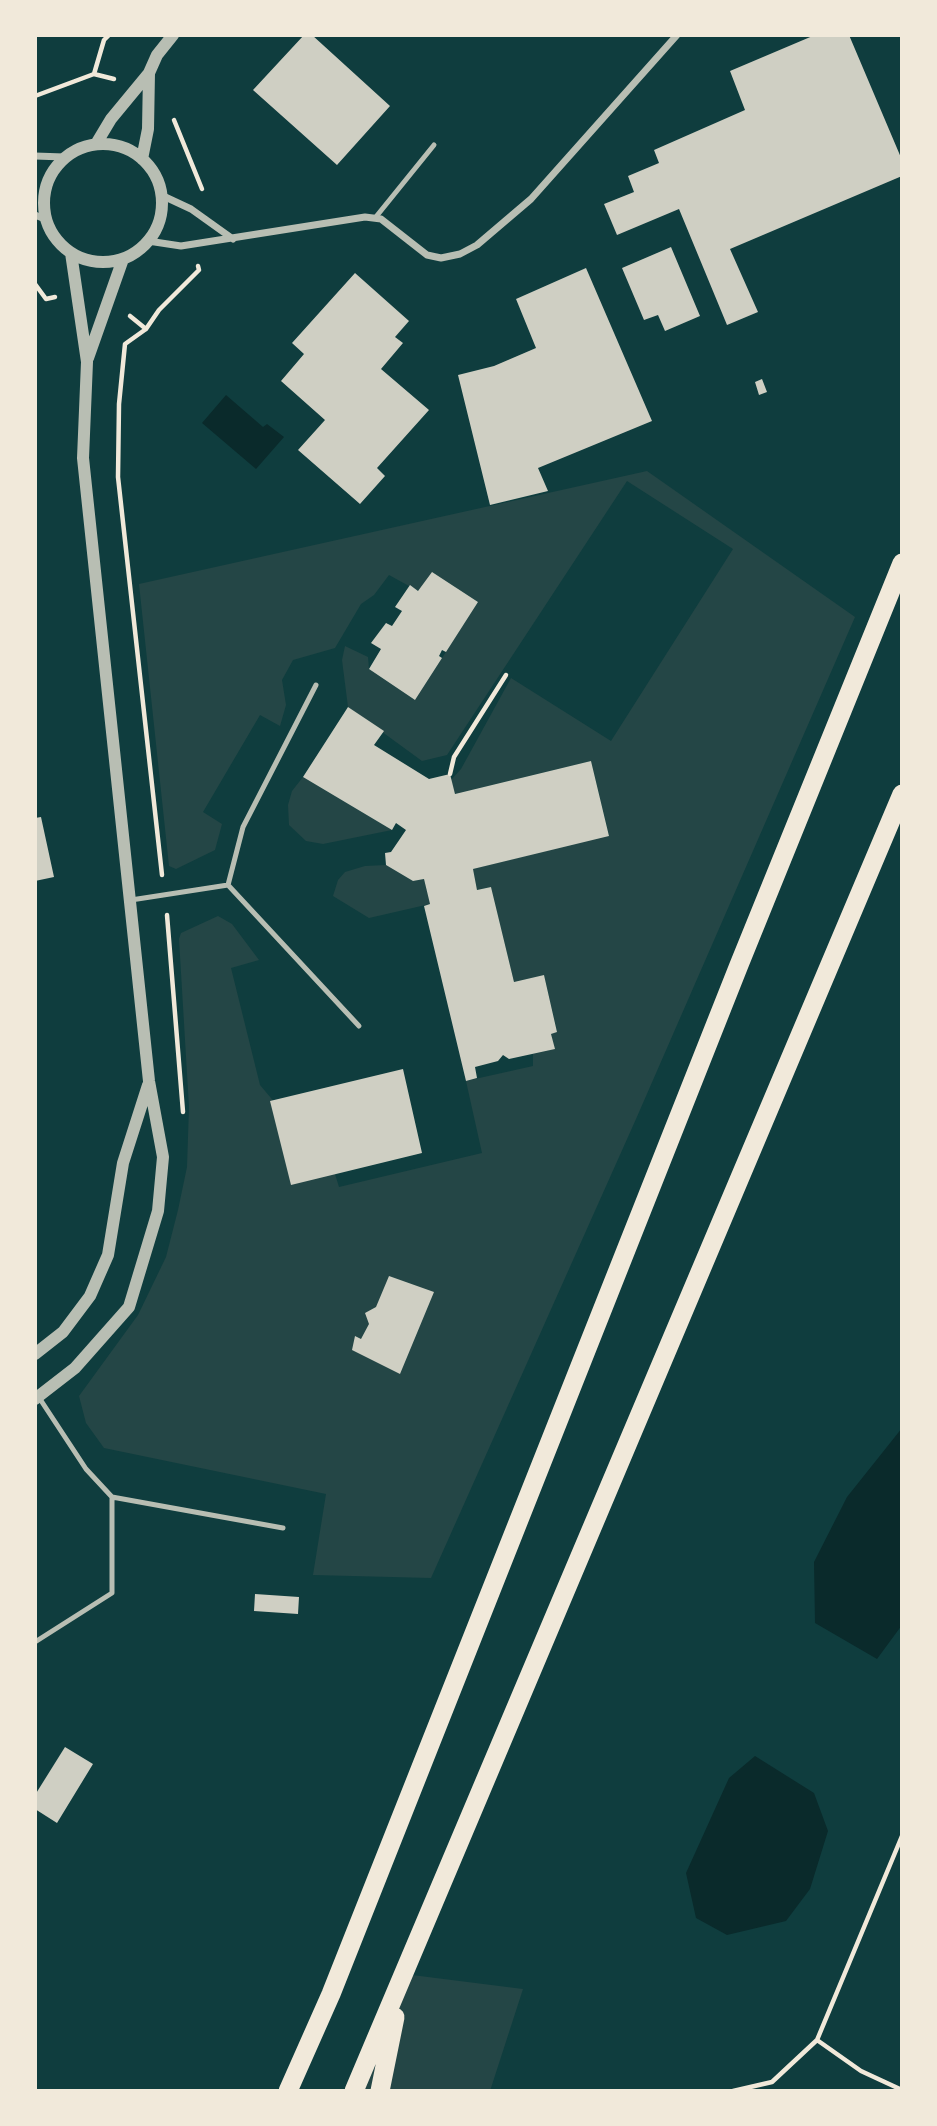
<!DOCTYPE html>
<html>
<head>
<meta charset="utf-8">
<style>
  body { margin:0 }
  #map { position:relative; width:937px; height:2126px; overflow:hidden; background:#0f3d3e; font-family:"Golos Text",sans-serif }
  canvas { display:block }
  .frame { position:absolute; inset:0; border:37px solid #f1e9da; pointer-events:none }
</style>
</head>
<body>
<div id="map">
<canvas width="937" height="2126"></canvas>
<div class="frame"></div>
</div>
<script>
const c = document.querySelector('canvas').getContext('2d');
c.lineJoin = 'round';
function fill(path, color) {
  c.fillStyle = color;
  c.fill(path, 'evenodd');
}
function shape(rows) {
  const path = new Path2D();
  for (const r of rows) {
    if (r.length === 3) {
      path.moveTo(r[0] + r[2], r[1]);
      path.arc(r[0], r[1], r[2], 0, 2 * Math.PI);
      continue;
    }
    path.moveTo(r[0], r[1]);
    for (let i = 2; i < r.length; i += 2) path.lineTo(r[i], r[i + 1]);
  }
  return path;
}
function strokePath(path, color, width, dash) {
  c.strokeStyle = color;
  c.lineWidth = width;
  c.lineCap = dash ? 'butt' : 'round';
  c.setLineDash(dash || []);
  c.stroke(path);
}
fill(shape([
  [647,471,855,617,636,1119,431,1578,313,1575,326,1494,104,1448,86,1423,79,1396,138,1315,166,1257,178,1210,187,1167,189,1107,179,939,181,933,218,916,232,924,259,960,231,968,260,1085,335,1174,339,1187,482,1153,466,1081,533,1066,533,1054,554,1049,551,1034,557,1031,544,975,514,982,491,887,477,890,473,869,609,835,591,761,455,794,451,780,461,769,511,678,611,741,733,549,627,481,447,755,422,761,348,707,342,660,345,646,368,657,369,669,415,700,478,602,433,573,418,591,389,575,374,595,361,604,335,648,293,660,282,680,286,705,280,726,260,715,203,812,222,824,215,850,176,869,169,866,139,584],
  [303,777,392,830,323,844,306,841,289,825,288,805,292,791],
  [386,865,413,881,424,879,430,904,369,918,333,896,338,880,345,872,365,866],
  [404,1974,523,1989,490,2091,354,2091]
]), '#244646');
fill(shape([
  [226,395,263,427,267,424,284,437,256,469,202,423],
  [902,1428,902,1625,877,1659,815,1623,814,1562,847,1497],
  [755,1756,814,1793,828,1831,810,1889,786,1921,727,1935,696,1918,686,1873,729,1778]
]), '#0a2a2b');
fill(shape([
  [304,35,312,35,390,106,337,165,253,90],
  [815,35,849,35,902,160,902,176,730,249,758,312,727,325,679,209,617,235,604,204,634,192,628,176,659,163,654,150,745,110,730,71],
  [671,247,700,316,665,331,658,315,644,320,622,268],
  [586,268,652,421,538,468,548,491,490,505,458,375,494,366,536,348,516,299],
  [355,273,409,321,395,337,403,343,381,369,429,410,377,468,385,476,360,504,298,450,325,420,281,381,304,354,292,343],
  [762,379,767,392,759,395,755,382],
  [432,572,478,602,446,652,442,650,439,656,442,658,415,700,369,669,381,649,371,643,386,623,392,626,402,611,395,607,410,585,418,591],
  [348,707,384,731,374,745,429,779,450,774,455,794,591,761,609,836,473,869,477,890,491,887,514,982,544,975,557,1032,551,1034,555,1049,509,1059,503,1055,498,1061,475,1067,477,1078,466,1081,424,906,430,904,424,879,413,881,386,865,385,853,391,852,406,830,396,823,392,830,303,777],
  [41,817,54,877,35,881,35,818],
  [403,1069,422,1153,291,1185,270,1101],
  [389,1276,434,1292,400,1374,352,1350,355,1336,361,1339,369,1324,365,1313,376,1307],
  [255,1594,299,1597,298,1614,254,1611],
  [65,1747,93,1764,57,1823,35,1809,35,1795]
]), '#cfcfc3');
strokePath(shape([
  [94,74,104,40,109,35],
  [35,96,94,74,114,79],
  [174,120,202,189],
  [35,284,46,299,55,297],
  [130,316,146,329],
  [450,774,454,757,506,675],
  [162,875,118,477,119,404,125,344,146,329,159,310,199,270,198,266],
  [167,915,183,1112],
  [817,2040,861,2071,902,2090],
  [733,2091,772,2082,817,2040,902,1836]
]), '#f1e9da', 4.5);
strokePath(shape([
  [375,218,434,145],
  [228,885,243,827,316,685],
  [228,885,359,1026],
  [131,900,228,885],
  [38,1396,86,1469,112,1497,283,1528],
  [35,1642,112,1593,112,1497]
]), '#b8beb3', 5);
strokePath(shape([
  [35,156,64,157],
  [161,195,191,209,233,239],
  [35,215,45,219],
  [148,241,181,246,365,217,381,219,427,255,441,258,460,254,477,245,531,199,677,35]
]), '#b8beb3', 7);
strokePath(shape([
  [103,203,59],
  [96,144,111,119,149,73,157,55,173,35],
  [142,159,148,129,149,73],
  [88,358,123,259],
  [35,1354,63,1332,90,1296,108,1255,123,1163,148,1085],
  [35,1399,75,1368,129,1307,158,1211,163,1157,149,1081,83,458,87,362,71,253]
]), '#b8beb3', 12);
strokePath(shape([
  [288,2091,331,1994,739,965,902,563],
  [354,2091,902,794],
  [380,2091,395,2017]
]), '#f1e9da', 19);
</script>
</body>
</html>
